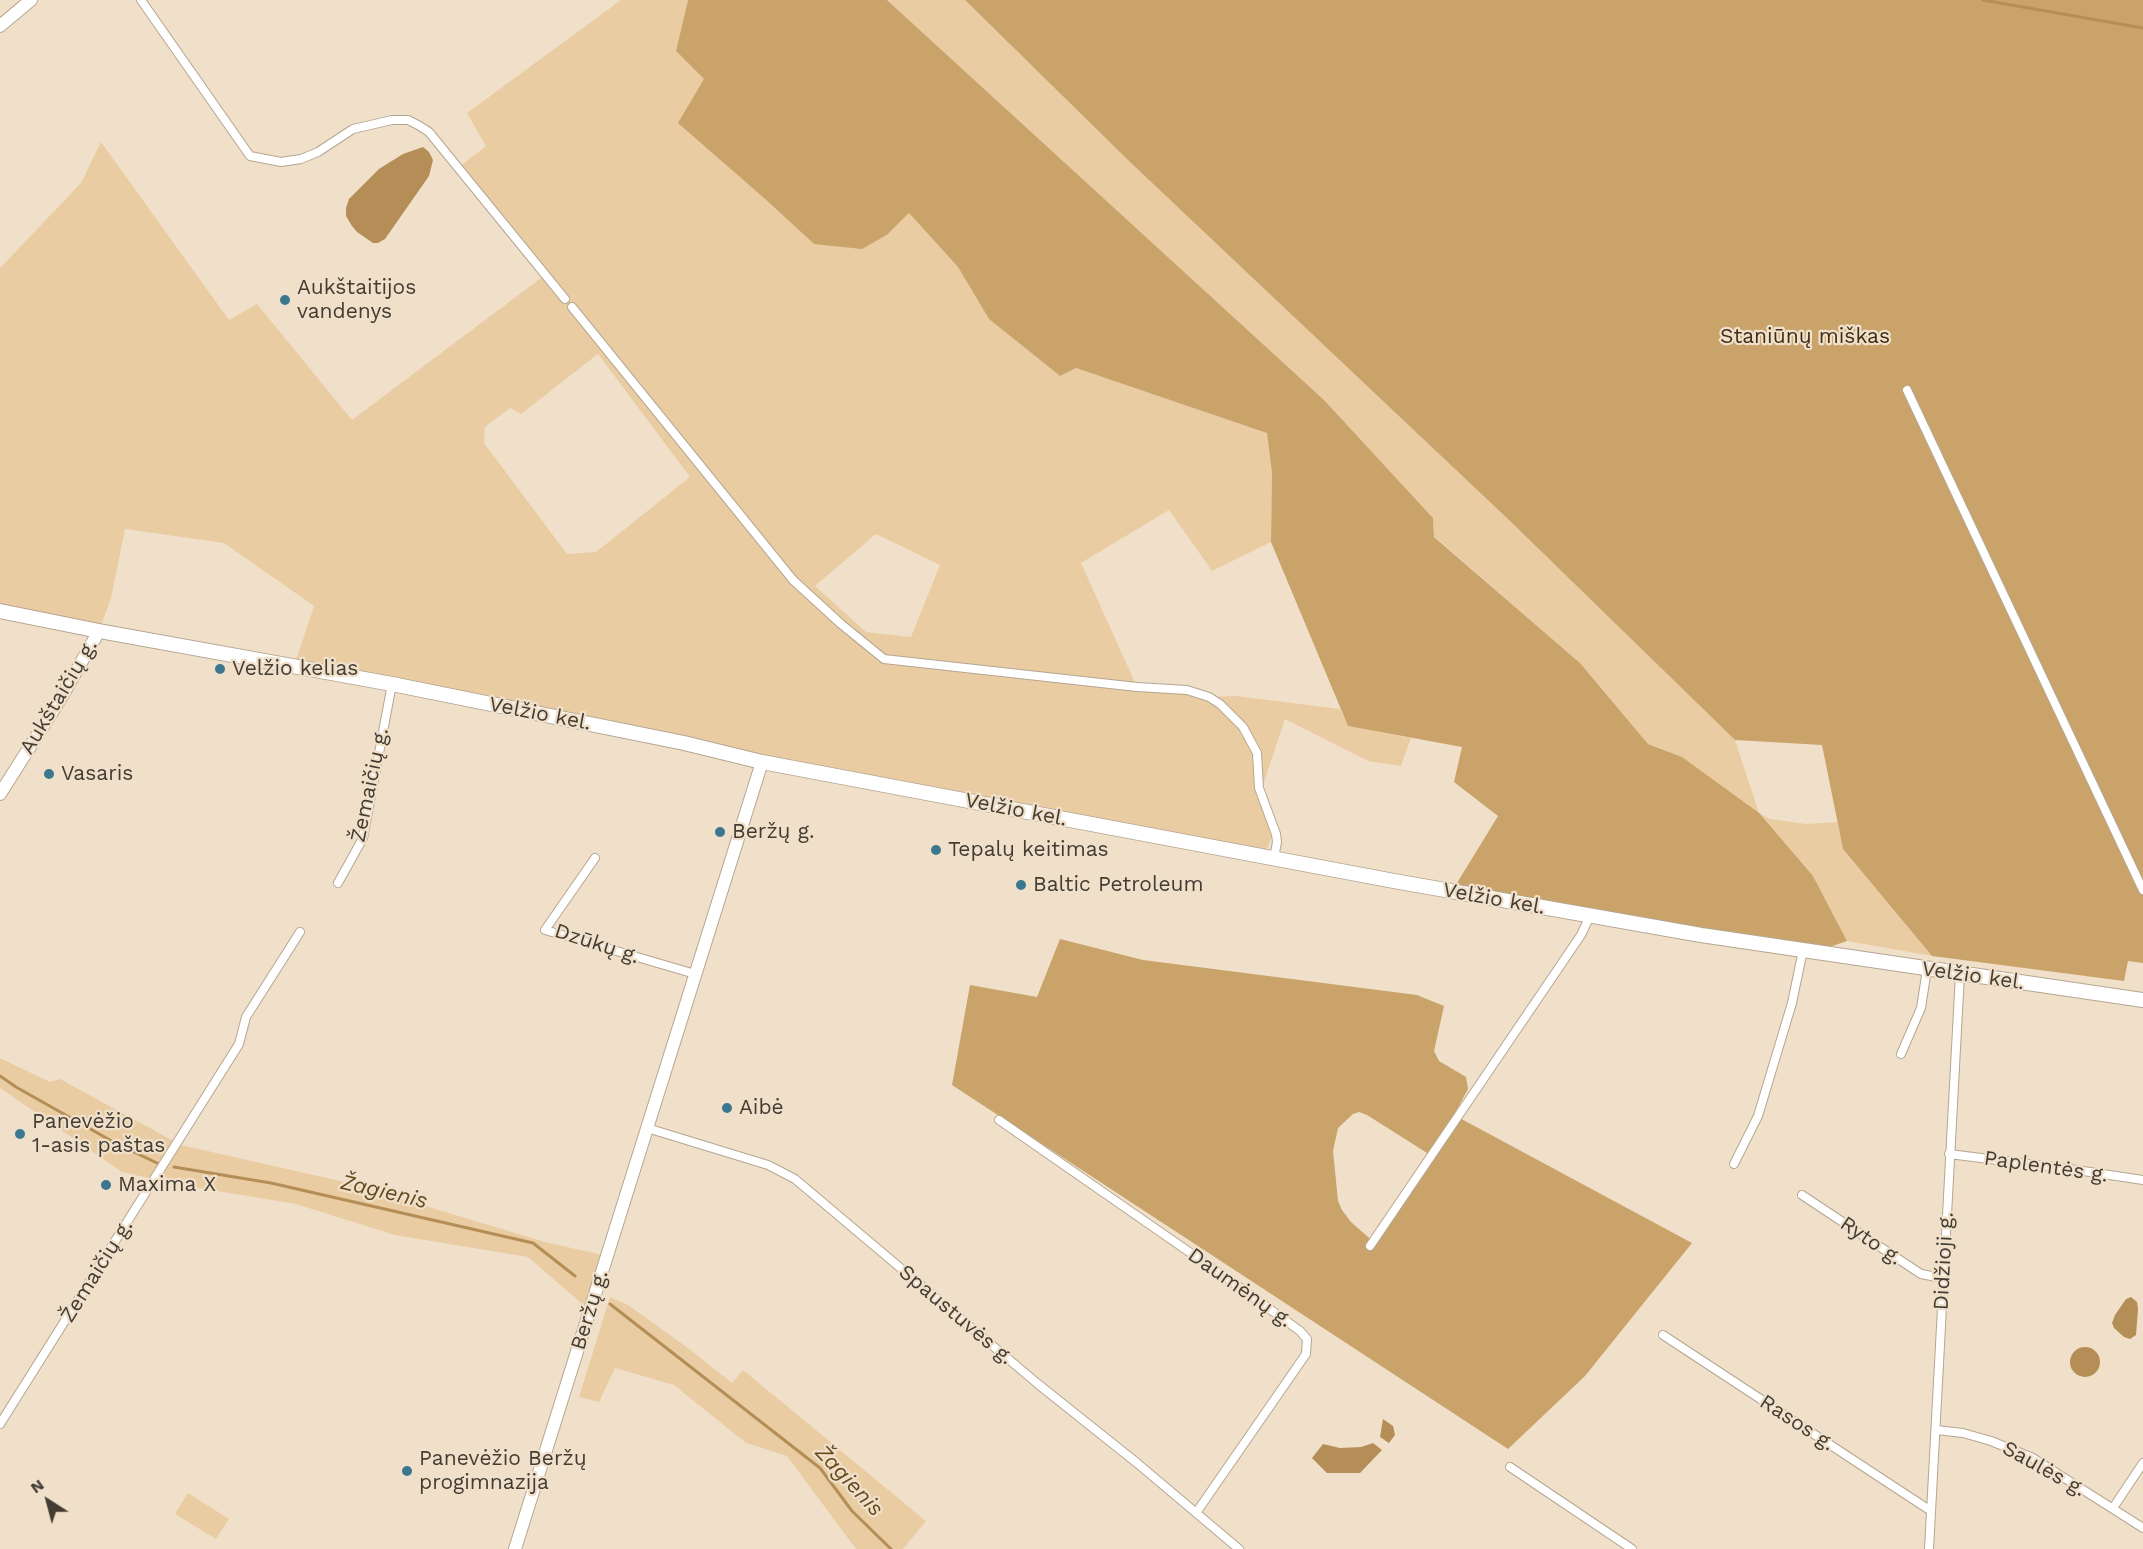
<!DOCTYPE html>
<html>
<head>
<meta charset="utf-8">
<style>
  body { margin:0 }
  #map { position:relative; width:2143px; height:1549px; overflow:hidden; background:#f0e0ca; font-family:"Work Sans",sans-serif }
  canvas { display:block }
  .north { position:absolute; left:18px; top:1471px; width:60px; height:60px; -webkit-text-stroke:4px #f0e0ca; paint-order:stroke; rotate:324deg; font-size:16px; font-weight:700; line-height:24px; text-align:center; color:#423c33 }
  .north::after { content:''; display:block; margin:auto; width:21px; height:27px; background:#423c33; clip-path:polygon(50% 0,100% 100%,50% 72%,0 100%) }
</style>
</head>
<body>
<div id="map">
<canvas width="2143" height="1549"></canvas>
<div class="north">N</div>
</div>
<script>
const c = document.querySelector('canvas').getContext('2d');
c.lineJoin = 'round';
function fill(path, color) {
  c.fillStyle = color;
  c.fill(path, 'evenodd');
}
function shape(rows) {
  const path = new Path2D();
  for (const r of rows) {
    if (r.length === 3) {
      path.moveTo(r[0] + r[2], r[1]);
      path.arc(r[0], r[1], r[2], 0, 2 * Math.PI);
      continue;
    }
    path.moveTo(r[0], r[1]);
    for (let i = 2; i < r.length; i += 2) path.lineTo(r[i], r[i + 1]);
  }
  return path;
}
function strokePath(path, color, width, dash) {
  c.strokeStyle = color;
  c.lineWidth = width;
  c.lineCap = dash ? 'butt' : 'round';
  c.setLineDash(dash || []);
  c.stroke(path);
}
function write(font, color, halo, rows, align = 'center') {
  c.font = font + ' "Work Sans",sans-serif';
  c.lineWidth = 4.5;
  c.setLineDash([]);
  c.textBaseline = 'middle';
  c.strokeStyle = halo;
  c.fillStyle = color;
  for (const [text, x, y, turn = 0] of rows) {
    c.save();
    c.translate(x, y);
    c.rotate((+turn || 0) * Math.PI / 180);
    c.textAlign = isNaN(turn) ? turn : align;
    if (halo) c.strokeText(text, 0, 0);
    c.fillText(text, 0, 0);
    c.restore();
  }
}
fill(shape([
  [621,0,688,0,676,51,704,79,764,198,814,244,888,234,909,213,958,267,989,319,1060,376,1076,368,1267,432,1272,473,1271,542,1212,571,1169,510,1081,563,1137,687,1209,697,1236,696,1340,709,1348,726,1411,738,1401,766,1368,761,1285,719,1258,800,1273,833,1267,849,1274,858,294,666,314,606,224,543,125,529,111,598,99,631,0,608,0,268,81,183,101,142,229,320,257,304,352,420,545,275,458,168,486,146,467,113],
  [598,354,690,477,596,552,567,554,484,443,485,427,510,408,521,414],
  [876,534,940,565,911,637,866,632,815,586],
  [887,0,965,0,1131,163,1510,521,1735,740,1759,813,1770,819,1806,824,1837,822,1843,849,1932,956,1847,941,1813,876,1682,757,1648,744,1580,663,1434,536,1433,518,1324,400],
  [0,1058,50,1082,60,1079,181,1145,349,1183,545,1242,607,1256,589,1310,528,1257,395,1235,296,1204,175,1184,122,1172,0,1088],
  [610,1297,628,1305,688,1348,732,1383,743,1370,926,1521,903,1549,856,1549,787,1456,746,1443,674,1385,615,1368,599,1402,579,1397],
  [188,1493,229,1519,216,1539,175,1514]
]), '#eacca2');
fill(shape([
  [688,0,887,0,1324,400,1433,518,1434,537,1580,663,1648,744,1682,757,1759,813,1813,876,1847,941,1815,952,1452,891,1498,816,1454,782,1462,747,1348,726,1271,542,1272,473,1267,433,1076,368,1060,376,989,319,958,267,909,213,888,234,862,249,814,244,764,198,678,123,704,79,676,51],
  [965,0,2143,0,2143,963,2128,961,2124,981,1932,956,1843,849,1822,745,1735,740,1510,521,1131,163],
  [1060,939,1143,960,1417,995,1444,1006,1434,1051,1439,1061,1466,1077,1468,1089,1454,1115,1692,1243,1585,1376,1508,1449,952,1085,970,985,1037,997],
  [1359,1112,1367,1115,1435,1158,1376,1244,1351,1222,1342,1210,1338,1201,1333,1151,1338,1128,1353,1114]
]), '#c9a36a');
fill(shape([
  [423,147,429,152,433,160,429,176,385,239,378,243,373,243,357,232,352,226,346,216,346,208,349,199,379,169,403,154],
  [2131,1297,2137,1302,2138,1309,2136,1335,2130,1339,2124,1337,2114,1328,2112,1323,2115,1315,2126,1299],
  [2085,1362,15],
  [1383,1419,1393,1426,1395,1435,1389,1443,1380,1437],
  [1373,1443,1382,1450,1360,1473,1327,1473,1312,1458,1323,1444,1340,1448,1361,1447]
]), '#b48e56');
strokePath(shape([
  [1983,0,2143,28],
  [0,1076,16,1087,117,1144,157,1163],
  [174,1167,271,1183,533,1243,575,1276],
  [610,1304,820,1468,852,1511,891,1549]
]), '#b48e56', 3);
const minor = shape([
  [141,0,250,156,281,162,301,159,318,152,353,129,392,120,408,120,418,125,429,132,565,299],
  [572,307,793,580,841,624,884,659,1137,687,1187,690,1209,697,1220,704,1243,727,1257,753,1259,788,1276,834,1277,842,1274,858],
  [1907,390,2143,890],
  [595,858,545,930,695,974],
  [338,883,363,838,392,684],
  [1901,1054,1921,1008,1927,969],
  [999,1120,1231,1281,1300,1331,1307,1339,1306,1354,1196,1513],
  [647,1128,768,1165,795,1179,1038,1384,1137,1463,1239,1549],
  [1949,1154,2070,1169,2143,1180],
  [1734,1164,1758,1116,1792,1003,1803,950],
  [1802,1195,1921,1274,1942,1278],
  [1370,1246,1581,935,1590,916],
  [1663,1335,1931,1511],
  [0,1424,239,1044,246,1017,300,932],
  [1936,1430,1963,1433,1991,1441,2033,1458,2143,1528],
  [1510,1467,1632,1549],
  [2113,1508,2143,1463],
  [1929,1549,1960,974]
]);
const secondary = shape([
  [0,26,31,0],
  [0,794,62,696,99,631],
  [515,1549,762,762]
]);
const primary = shape([
  [0,611,99,631,392,684,684,743,762,762,1394,881,1701,935,2143,1000]
]);
strokePath(minor, '#b5a691', 10);
strokePath(secondary, '#b5a691', 14);
strokePath(primary, '#b5a691', 16);
strokePath(minor, '#fff', 8);
strokePath(secondary, '#fff', 12);
strokePath(primary, '#fff', 14);
for (const [x, y, r, color] of [
  [285,300,6,"#3b788f"],
  [220,669,6,"#3b788f"],
  [49,774,6,"#3b788f"],
  [720,832,6,"#3b788f"],
  [936,850,6,"#3b788f"],
  [1021,885,6,"#3b788f"],
  [727,1108,6,"#3b788f"],
  [20,1134,6,"#3b788f"],
  [106,1185,6,"#3b788f"],
  [407,1471,6,"#3b788f"]
]) {
  const dot = new Path2D();
  dot.arc(x, y, r, 0, 2 * Math.PI);
  c.fillStyle = color;
  c.fill(dot);
  strokePath(dot, '#f0e0ca', 2);
}
write('21px', '#423c33', '#f0e0ca', [
  ["Aukštaitijos",297,288],
  ["vandenys",297,312],
  ["Velžio kelias",232,669],
  ["Vasaris",61,774],
  ["Beržų g.",732,832],
  ["Tepalų keitimas",948,850],
  ["Baltic Petroleum",1033,885],
  ["Aibė",739,1108],
  ["Panevėžio",32,1122],
  ["1-asis paštas",32,1146],
  ["Maxima X",118,1185],
  ["Panevėžio Beržų",419,1459],
  ["progimnazija",419,1483]
], 'left');
write('21px', '#3f2e15', '#f0e0ca', [
  ["Staniūnų miškas",1805,337]
]);
write('21px', '#423c33', '#f0e0ca', [
  ["Aukštaičių g.",59,697,-59],
  ["Velžio kel.",540,714,11],
  ["Žemaičių g.",370,785,-78],
  ["Velžio kel.",1016,810,11],
  ["Velžio kel.",1494,899,10],
  ["Dzūkų g.",597,944,18],
  ["Velžio kel.",1973,976,8],
  ["Paplentės g.",2046,1167,8],
  ["Ryto g.",1871,1241,34],
  ["Didžioji g.",1944,1261,-87],
  ["Žemaičių g.",97,1271,-58],
  ["Daumėnų g.",1240,1288,35],
  ["Beržų g.",590,1310,-73],
  ["Spaustuvės g.",956,1315,40],
  ["Rasos g.",1797,1423,33],
  ["Saulės g.",2044,1469,29]
]);
write('italic 22px', '#654a1f', '#f0e0ca', [
  ["Žagienis",384,1192,13],
  ["Žagienis",849,1481,47]
]);
</script>
</body>
</html>
